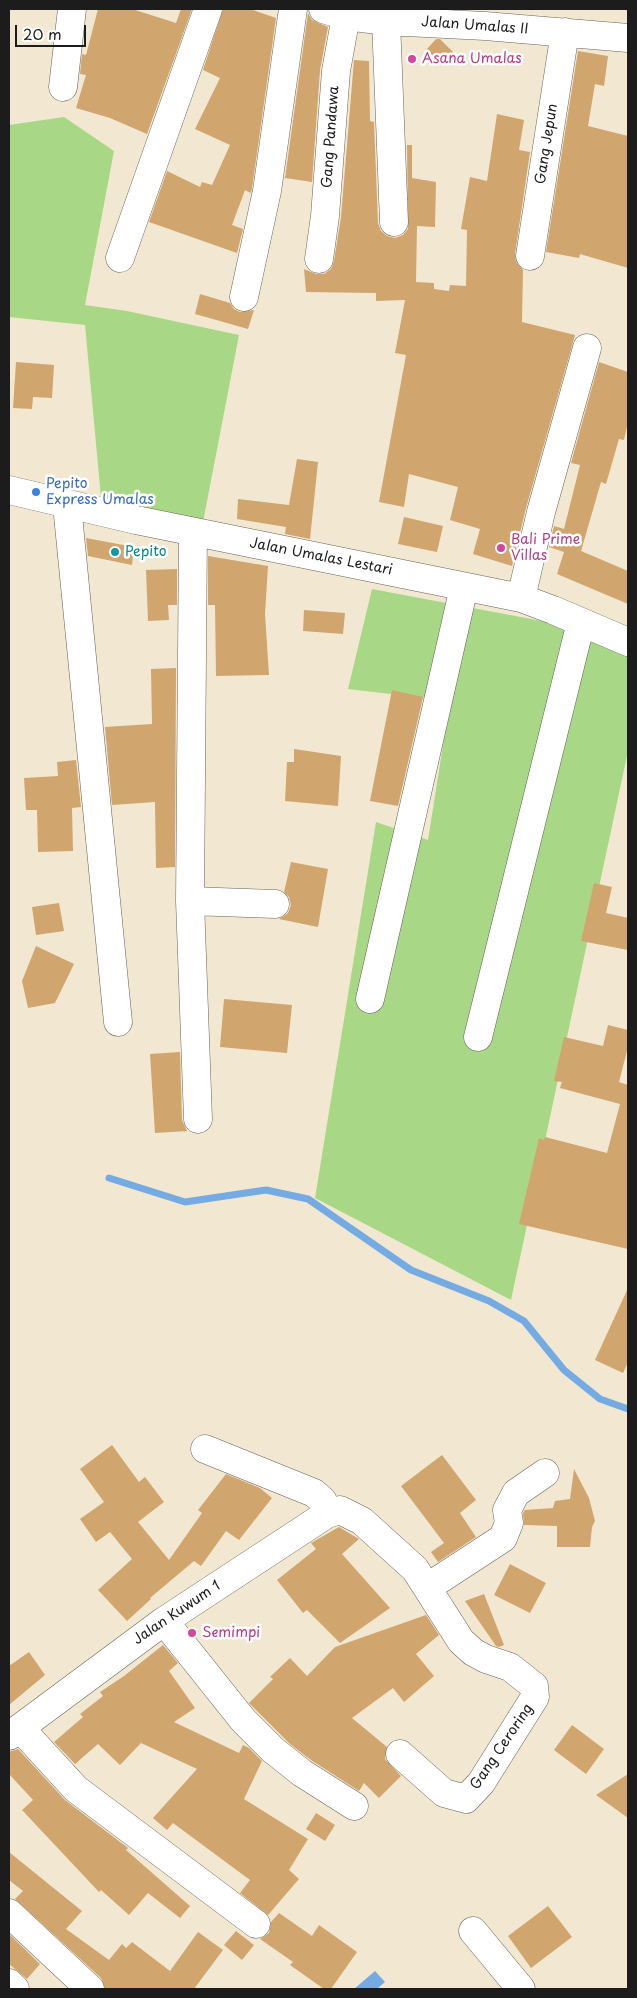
<!DOCTYPE html>
<html>
<head>
<meta charset="utf-8">
<style>
  body { margin:0 }
  #map { position:relative; width:637px; height:1998px; overflow:hidden; background:#f2e8d1; font-family:"Playpen Sans",sans-serif }
  canvas { display:block }
  .frame { position:absolute; inset:0; border:10px solid #1c1c1c; pointer-events:none }
  .scale { position:absolute; left:15px; top:25px; width:71px; height:22px; box-sizing:border-box; border:2px solid #1c1c1c; border-top:0; padding-left:6px; font-size:15px; line-height:18px; white-space:nowrap; color:#1c1c1c; -webkit-text-stroke:4px #fff; paint-order:stroke }
</style>
</head>
<body>
<div id="map">
<canvas width="637" height="1998"></canvas>
<div class="frame"></div>
<div class="scale">20 m</div>
</div>
<script>
const c = document.querySelector('canvas').getContext('2d');
c.lineJoin = 'round';
function fill(path, color) {
  c.fillStyle = color;
  c.fill(path, 'evenodd');
}
function shape(rows) {
  const path = new Path2D();
  for (const r of rows) {
    path.moveTo(r[0], r[1]);
    for (let i = 2; i < r.length; i += 2) path.lineTo(r[i], r[i + 1]);
  }
  return path;
}
function strokePath(path, color, width, dash) {
  c.strokeStyle = color;
  c.lineWidth = width;
  c.lineCap = dash ? 'butt' : 'round';
  c.setLineDash(dash || []);
  c.stroke(path);
}
function write(font, color, halo, rows, align = 'center') {
  c.font = font + ' "Playpen Sans",sans-serif';
  c.lineWidth = 5;
  c.setLineDash([]);
  c.textBaseline = 'middle';
  c.strokeStyle = halo;
  c.fillStyle = color;
  for (const [text, x, y, turn = 0] of rows) {
    c.save();
    c.translate(x, y);
    c.rotate((+turn || 0) * Math.PI / 180);
    c.textAlign = isNaN(turn) ? turn : align;
    if (halo) c.strokeText(text, 0, 0);
    c.fillText(text, 0, 0);
    c.restore();
  }
}
fill(shape([
  [64,117,114,151,85,305,127,311,239,335,199,543,103,519,85,325,9,317,9,125],
  [372,589,579,628,628,650,628,751,511,1300,315,1198,376,822,428,840,450,701,348,689]
]), '#a8d886');
fill(shape([
  [375,1971,385,1982,377,1989,354,1989]
]), '#75abe3');
strokePath(shape([
  [109,1178,185,1202,266,1190,308,1199,411,1270,489,1301,524,1321,564,1370,600,1399,628,1409]
]), '#75abe3', 7);
fill(shape([
  [98,9,132,9,176,23,181,9,192,9,147,134,110,118,76,108,86,75,80,74,82,54,86,55],
  [223,9,250,9,276,18,252,188,251,193,245,190,232,225,243,229,237,253,149,222,167,171,200,187,202,182,212,185,230,145,195,129,220,78,203,70],
  [308,13,312,20,328,27,320,70,312,182,285,178],
  [436,39,440,39,453,52,441,65,426,50],
  [578,51,608,56,604,86,595,84,588,126,628,136,628,268,580,254,579,258,546,252],
  [354,60,369,61,370,121,374,122,378,223,381,231,387,236,395,238,403,235,408,229,407,145,412,145,412,178,436,182,435,227,417,226,416,282,434,283,434,289,449,291,450,285,466,286,467,230,461,229,470,177,487,181,497,114,524,120,519,150,530,152,515,254,516,262,523,270,522,322,575,335,526,508,512,566,473,554,480,529,450,520,458,487,409,474,404,507,379,502,406,355,395,353,405,300,376,301,376,293,306,292,304,269,316,274,324,274,331,269,334,261,341,217],
  [200,294,230,303,234,309,240,312,254,310,248,329,195,314],
  [16,362,54,365,52,398,33,397,32,409,13,408],
  [599,362,628,372,628,422,624,440,619,439,606,484,601,482,581,551,628,571,628,604,557,574,564,552,549,547,554,526,564,529,580,465,571,463],
  [297,459,318,462,310,539,285,534,286,527,237,519,238,499,289,505],
  [404,517,443,526,437,552,398,544],
  [86,538,134,547,132,565,88,556],
  [208,556,268,566,265,614,269,675,216,676,215,605,208,605],
  [177,569,177,605,168,605,169,620,148,621,146,570],
  [304,610,345,613,343,634,303,631],
  [176,668,175,867,156,868,155,802,112,805,105,727,152,724,151,669],
  [392,690,423,697,398,806,370,801],
  [294,749,341,756,338,806,285,801,287,762,294,762],
  [76,760,81,807,72,808,73,851,38,852,37,810,26,810,24,778,58,776,57,762],
  [291,862,328,869,318,927,279,919,288,913,291,905,289,897,284,892],
  [594,883,612,887,606,913,628,918,628,950,581,941],
  [59,903,64,931,36,935,32,907],
  [36,946,74,964,55,1003,28,1008,22,981],
  [224,999,292,1005,287,1053,220,1047],
  [608,1025,628,1030,628,1047,619,1082,628,1085,628,1249,519,1224,539,1138,544,1140,545,1137,607,1153,620,1104,560,1088,562,1082,554,1081,564,1037,603,1046],
  [180,1052,182,1120,187,1131,155,1133,150,1054],
  [628,1288,628,1362,623,1373,595,1360],
  [112,1445,139,1482,145,1477,164,1502,138,1522,169,1560,202,1513,198,1510,226,1474,260,1488,272,1498,239,1540,226,1531,201,1566,194,1561,150,1598,151,1599,127,1621,98,1590,132,1559,110,1532,96,1542,80,1519,104,1502,80,1469],
  [442,1455,476,1500,460,1513,476,1537,438,1562,431,1552,444,1543,401,1486],
  [574,1469,589,1498,595,1521,592,1527,590,1547,557,1547,557,1526,524,1525,523,1513,525,1510,553,1508,555,1501,570,1499],
  [339,1527,359,1539,342,1554,390,1608,340,1643,307,1610,303,1613,277,1580,316,1549,311,1543],
  [510,1564,546,1583,530,1613,494,1595],
  [484,1594,504,1645,499,1647,496,1646,465,1601],
  [426,1615,439,1635,416,1654,434,1676,404,1702,393,1688,352,1718,387,1747,385,1759,401,1776,379,1798,364,1783,359,1791,311,1760,290,1744,249,1703,273,1679,270,1677,290,1658,307,1676,335,1647],
  [163,1645,178,1663,169,1671,195,1708,174,1722,239,1753,243,1745,249,1748,262,1761,244,1799,308,1839,289,1870,299,1879,268,1915,240,1893,250,1880,173,1823,167,1830,153,1818,197,1769,141,1743,120,1765,98,1744,75,1764,54,1742,83,1717,80,1714,103,1696,100,1692,124,1676],
  [29,1652,45,1675,9,1705,9,1666],
  [572,1725,604,1749,586,1774,554,1750],
  [18,1749,65,1800,128,1848,126,1850,190,1906,180,1918,148,1893,129,1915,101,1890,99,1892,22,1810,33,1800,9,1774,9,1752],
  [628,1774,628,1818,596,1795],
  [316,1813,335,1825,325,1841,306,1829],
  [9,1852,82,1911,66,1929,109,1960,122,1944,126,1948,132,1942,170,1971,198,1932,223,1950,194,1989,105,1989,101,1978,15,1899,23,1891,9,1880],
  [548,1906,572,1937,531,1968,508,1936],
  [279,1913,312,1936,319,1925,357,1952,331,1989,324,1989,290,1965,293,1962,260,1939,269,1933,271,1922],
  [236,1931,254,1945,242,1960,224,1945],
  [9,1934,40,1964,27,1979,9,1964]
]), '#d1a56e');
const minor = shape([
  [323,9,346,16,386,21,485,26,628,38],
  [386,21,394,222],
  [63,87,72,9],
  [530,256,565,32],
  [120,258,208,9],
  [319,259,325,216,336,71,346,16],
  [244,297,267,191,293,9],
  [9,490,136,520,521,598,553,610,628,642],
  [67,505,118,1022],
  [193,532,190,901,198,1119],
  [521,598,541,512,587,348],
  [190,901,275,904],
  [370,999,464,587],
  [478,1037,581,622],
  [205,1449,314,1493,323,1501,327,1514],
  [428,1587,503,1538,509,1523,507,1510,516,1493,545,1473],
  [164,1621,243,1720,273,1750,302,1773,354,1806],
  [20,1728,76,1789,256,1924],
  [9,1736,164,1621,327,1514,340,1510,362,1521,415,1569,461,1641,473,1652,486,1659,510,1667,534,1686,535,1697,481,1783,466,1799,444,1793,400,1754],
  [9,1913,90,1989],
  [473,1931,521,1989],
  [9,1983,15,1989]
]);
strokePath(minor, '#67635b', 29);
strokePath(minor, '#fff', 28);
for (const [x, y, r, color] of [
  [412,59,5,"#d1479c"],
  [36,492,5,"#3f7fe0"],
  [501,548,5,"#d1479c"],
  [115,552,5,"#0f9aa8"],
  [192,1633,5,"#d1479c"]
]) {
  const dot = new Path2D();
  dot.arc(x, y, r, 0, 2 * Math.PI);
  c.fillStyle = color;
  c.fill(dot);
  strokePath(dot, '#fff', 2);
}
write('14px', '#1c1c1c', '#fff', [
  ["Jalan Umalas II",475,26,4],
  ["Gang Pandawa",331,137,-86],
  ["Gang Jepun",547,144,-81],
  ["Jalan Umalas Lestari",321,557,11],
  ["Jalan Kuwum 1",177,1613,-34],
  ["Gang Ceroring",502,1747,-56]
]);
write('14px', '#b23c85', '#fff', [
  ["Asana Umalas",422,59],
  ["Bali Prime",511,540],
  ["Villas",511,556],
  ["Semimpi",202,1633]
], 'left');
write('14px', '#366cbe', '#fff', [
  ["Pepito",46,484],
  ["Express Umalas",46,500]
], 'left');
write('14px', '#0d838f', '#fff', [
  ["Pepito",125,552]
], 'left');
</script>
</body>
</html>
